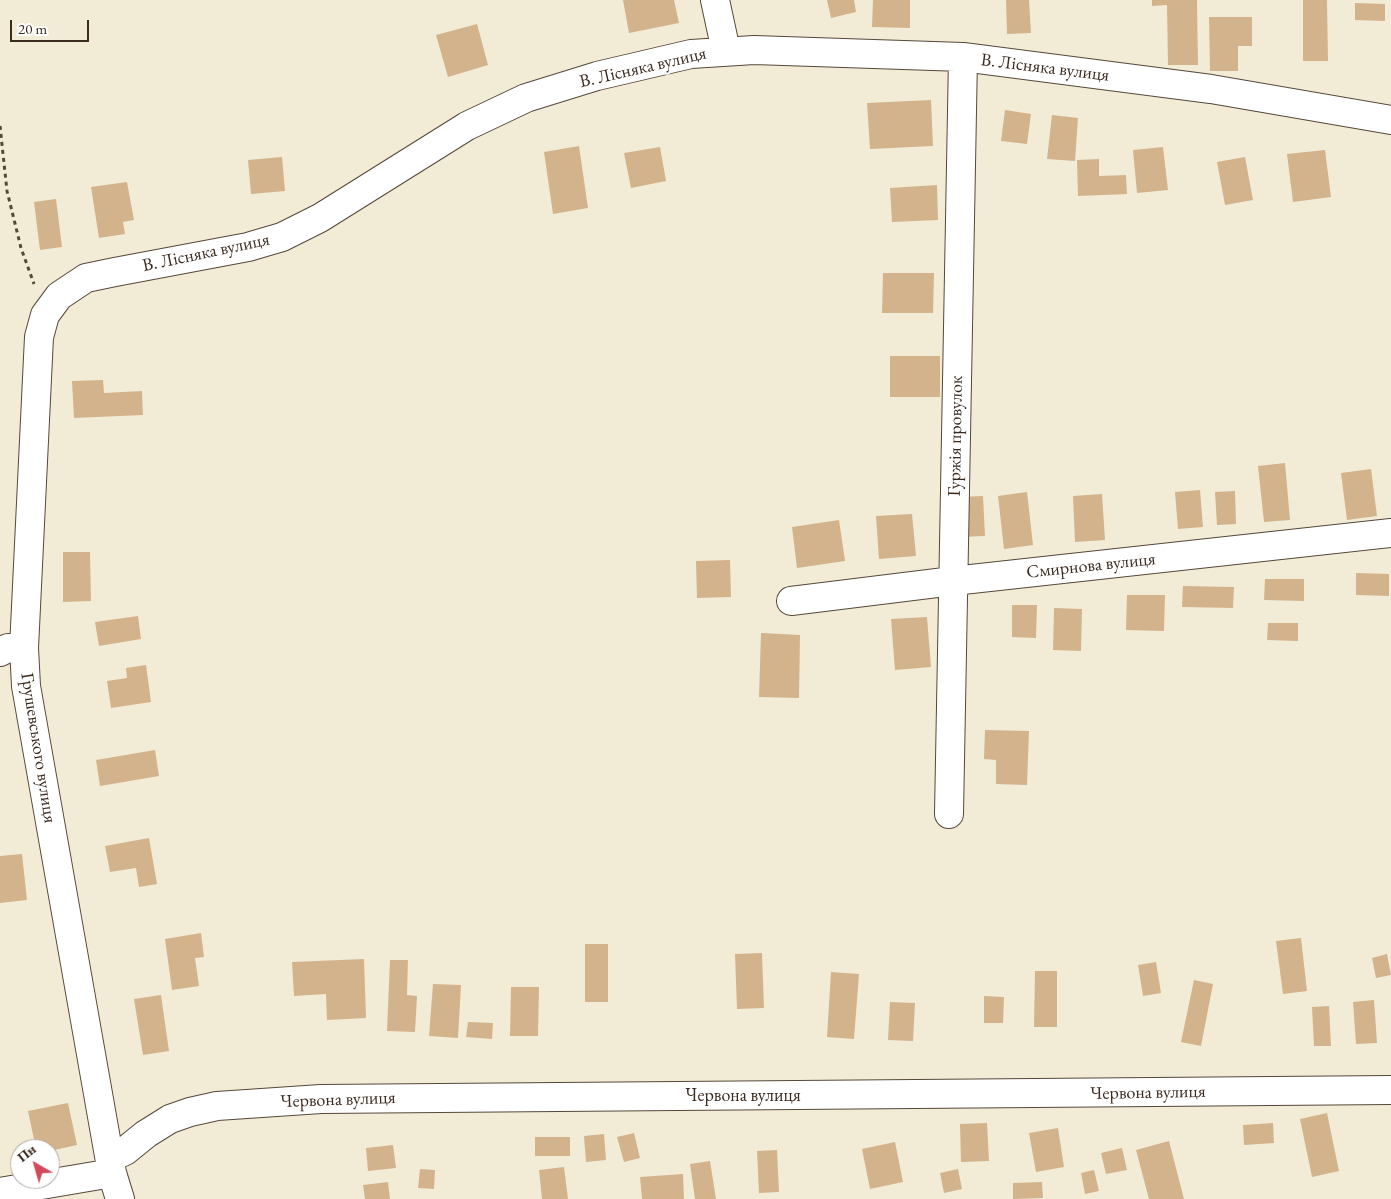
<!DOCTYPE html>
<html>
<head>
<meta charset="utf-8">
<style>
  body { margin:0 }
  #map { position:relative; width:1391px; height:1199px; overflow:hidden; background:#f2ecd7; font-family:"EB Garamond",serif }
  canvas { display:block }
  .north { position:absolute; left:10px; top:1139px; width:50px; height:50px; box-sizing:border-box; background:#fff; border:1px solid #b1aaa5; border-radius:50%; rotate:322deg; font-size:14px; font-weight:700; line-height:20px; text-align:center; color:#3b2a1e }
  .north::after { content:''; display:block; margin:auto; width:18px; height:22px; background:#d1495b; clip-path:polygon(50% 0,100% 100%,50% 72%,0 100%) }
  .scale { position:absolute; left:10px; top:20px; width:79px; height:22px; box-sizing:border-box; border:2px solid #3b2a1e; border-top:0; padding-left:6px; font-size:15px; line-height:18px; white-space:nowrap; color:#3b2a1e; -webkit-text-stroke:4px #fff; paint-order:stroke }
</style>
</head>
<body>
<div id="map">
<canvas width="1391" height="1199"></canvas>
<div class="north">Пн</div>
<div class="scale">20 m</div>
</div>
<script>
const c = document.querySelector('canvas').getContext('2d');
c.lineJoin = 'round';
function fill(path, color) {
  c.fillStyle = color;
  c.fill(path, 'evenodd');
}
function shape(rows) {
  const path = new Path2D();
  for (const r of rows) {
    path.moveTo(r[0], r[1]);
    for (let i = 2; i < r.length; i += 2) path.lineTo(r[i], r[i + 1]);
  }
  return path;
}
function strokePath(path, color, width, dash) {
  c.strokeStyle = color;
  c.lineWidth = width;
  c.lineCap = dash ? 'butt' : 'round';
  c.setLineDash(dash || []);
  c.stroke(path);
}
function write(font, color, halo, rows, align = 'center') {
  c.font = font + ' "EB Garamond",serif';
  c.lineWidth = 4.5;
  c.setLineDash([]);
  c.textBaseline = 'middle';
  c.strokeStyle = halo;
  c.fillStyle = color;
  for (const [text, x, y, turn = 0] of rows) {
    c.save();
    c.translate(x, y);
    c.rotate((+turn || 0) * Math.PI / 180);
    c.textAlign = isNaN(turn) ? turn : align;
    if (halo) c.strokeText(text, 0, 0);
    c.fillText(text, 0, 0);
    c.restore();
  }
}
fill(shape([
  [623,0,674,0,679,23,629,33],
  [827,0,854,0,856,12,831,18],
  [873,0,910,0,910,28,872,27],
  [1006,0,1029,0,1031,33,1007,34],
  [1152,0,1197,0,1198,65,1168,65,1167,5,1152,6],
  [1303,0,1327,0,1328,61,1303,61],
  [1355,3,1385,4,1385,21,1355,20],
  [1209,17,1252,17,1252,46,1238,46,1238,71,1210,71],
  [477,24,488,65,448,77,436,35],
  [931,100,933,146,870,149,867,103],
  [1005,110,1031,114,1027,144,1001,141],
  [1052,115,1078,118,1075,161,1047,159],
  [579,146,588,208,553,214,544,152],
  [660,147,666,181,631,188,624,153],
  [1163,147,1168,190,1137,193,1133,150],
  [1325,150,1331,197,1293,202,1287,154],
  [282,157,285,191,251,194,248,160],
  [1245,157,1253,200,1225,205,1217,162],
  [1099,159,1099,176,1126,175,1127,194,1078,196,1077,160],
  [127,182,134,220,123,222,125,234,99,238,91,187],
  [937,185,938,220,892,222,890,188],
  [56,199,62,247,40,250,34,202],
  [883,273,934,273,933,313,882,313],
  [890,356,940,356,940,397,890,397],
  [103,380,104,393,142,391,143,415,74,418,72,381],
  [1285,463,1290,520,1264,522,1258,466],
  [1371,469,1377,516,1347,520,1341,473],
  [1200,490,1203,527,1178,529,1175,492],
  [1235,491,1236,524,1217,525,1215,492],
  [1027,492,1033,545,1004,549,998,496],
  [1102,494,1105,540,1075,542,1073,496],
  [983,496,985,536,961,537,960,497],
  [912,514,916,556,879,559,876,516],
  [839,520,845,561,797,568,792,527],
  [63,552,90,552,91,601,63,602],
  [730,560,731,597,697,598,696,561],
  [1356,573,1389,574,1389,596,1356,595],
  [1265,579,1304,579,1304,601,1264,600],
  [1183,586,1234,587,1233,608,1182,607],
  [1127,595,1165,595,1164,631,1126,630],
  [1012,605,1037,605,1036,638,1012,637],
  [1054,608,1082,609,1081,651,1053,650],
  [138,616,141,639,99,646,95,622],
  [927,617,931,667,895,670,891,619],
  [1268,623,1298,623,1298,641,1267,640],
  [761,633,800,635,799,698,759,697],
  [146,665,151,702,111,708,107,681,127,678,126,668],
  [985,730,1029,731,1027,785,996,784,996,760,984,759],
  [155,750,159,776,100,786,96,760],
  [149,838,157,884,139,887,136,868,110,872,105,846],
  [22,854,27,900,0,903,0,856],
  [201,933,204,957,195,958,199,986,172,990,165,939],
  [1301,938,1307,991,1283,994,1276,941],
  [585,944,608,944,608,1002,585,1002],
  [762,953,764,1008,737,1009,735,954],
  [1387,954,1391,975,1376,978,1372,958],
  [364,959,366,1018,327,1020,326,994,294,996,292,962],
  [390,960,408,960,407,995,417,996,415,1032,387,1031],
  [1156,962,1161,993,1143,996,1138,965],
  [1035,971,1057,971,1057,1027,1034,1027],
  [831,972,859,974,854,1039,827,1037],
  [1194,980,1213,984,1201,1046,1181,1042],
  [433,984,461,985,458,1038,429,1036],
  [511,987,539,987,538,1036,510,1036],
  [161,995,169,1051,143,1055,134,999],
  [984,996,1004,997,1003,1023,984,1023],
  [1374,1000,1377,1043,1356,1044,1353,1002],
  [890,1002,915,1003,913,1041,888,1040],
  [1329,1006,1331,1046,1314,1046,1312,1007],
  [468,1022,493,1023,492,1039,466,1037],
  [68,1103,77,1145,50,1151,50,1149,36,1149,28,1111],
  [1327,1113,1339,1171,1312,1177,1300,1119],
  [987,1123,989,1161,961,1162,960,1124],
  [1273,1123,1274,1143,1244,1145,1243,1125],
  [1058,1128,1064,1167,1036,1172,1029,1133],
  [634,1133,640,1158,624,1162,617,1137],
  [604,1134,606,1160,586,1162,584,1136],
  [535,1137,570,1137,570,1156,535,1156],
  [1169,1141,1184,1199,1149,1199,1136,1150],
  [895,1142,903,1182,870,1189,862,1149],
  [393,1145,396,1168,368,1171,366,1148],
  [1122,1148,1127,1170,1106,1174,1101,1153],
  [777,1150,779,1192,759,1193,757,1151],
  [710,1161,716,1199,695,1199,690,1164],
  [564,1167,568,1199,542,1199,539,1170],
  [420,1169,435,1170,434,1189,418,1188],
  [958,1169,962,1189,944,1193,940,1173],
  [1094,1170,1099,1191,1085,1194,1081,1173],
  [683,1174,684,1199,642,1199,640,1177],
  [388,1182,390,1199,365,1199,363,1185],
  [1042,1182,1043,1198,1013,1199,1013,1183]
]), '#d3b38c');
const minor = shape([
  [715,0,726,51],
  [791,601,953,581,1391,533],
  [0,652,8,648,24,648],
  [949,814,963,57],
  [110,1158,125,1151,146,1134,170,1119,190,1112,217,1106,321,1099,1391,1090],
  [0,1192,112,1173],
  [120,1199,112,1173,26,686,24,648,39,337,45,315,59,296,86,278,115,272,248,247,282,237,320,218,467,126,526,98,597,76,691,54,754,50,963,57,1211,89,1391,120]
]);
strokePath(minor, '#56473a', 30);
strokePath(shape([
  [0,126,7,191,21,248,34,284]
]), '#56473a', 3, [4, 4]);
strokePath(minor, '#fff', 28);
write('18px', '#3b2a1e', '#fff', [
  ["В. Лісняка вулиця",643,68,-13],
  ["В. Лісняка вулиця",1045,68,7],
  ["В. Лісняка вулиця",206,253,-12],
  ["Гуржія провулок",956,436,-89],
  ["Смирнова вулиця",1091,566,-6],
  ["Грушевського вулиця",38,748,81],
  ["Червона вулиця",1148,1093,-1],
  ["Червона вулиця",743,1096],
  ["Червона вулиця",338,1100,-2]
]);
</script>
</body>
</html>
